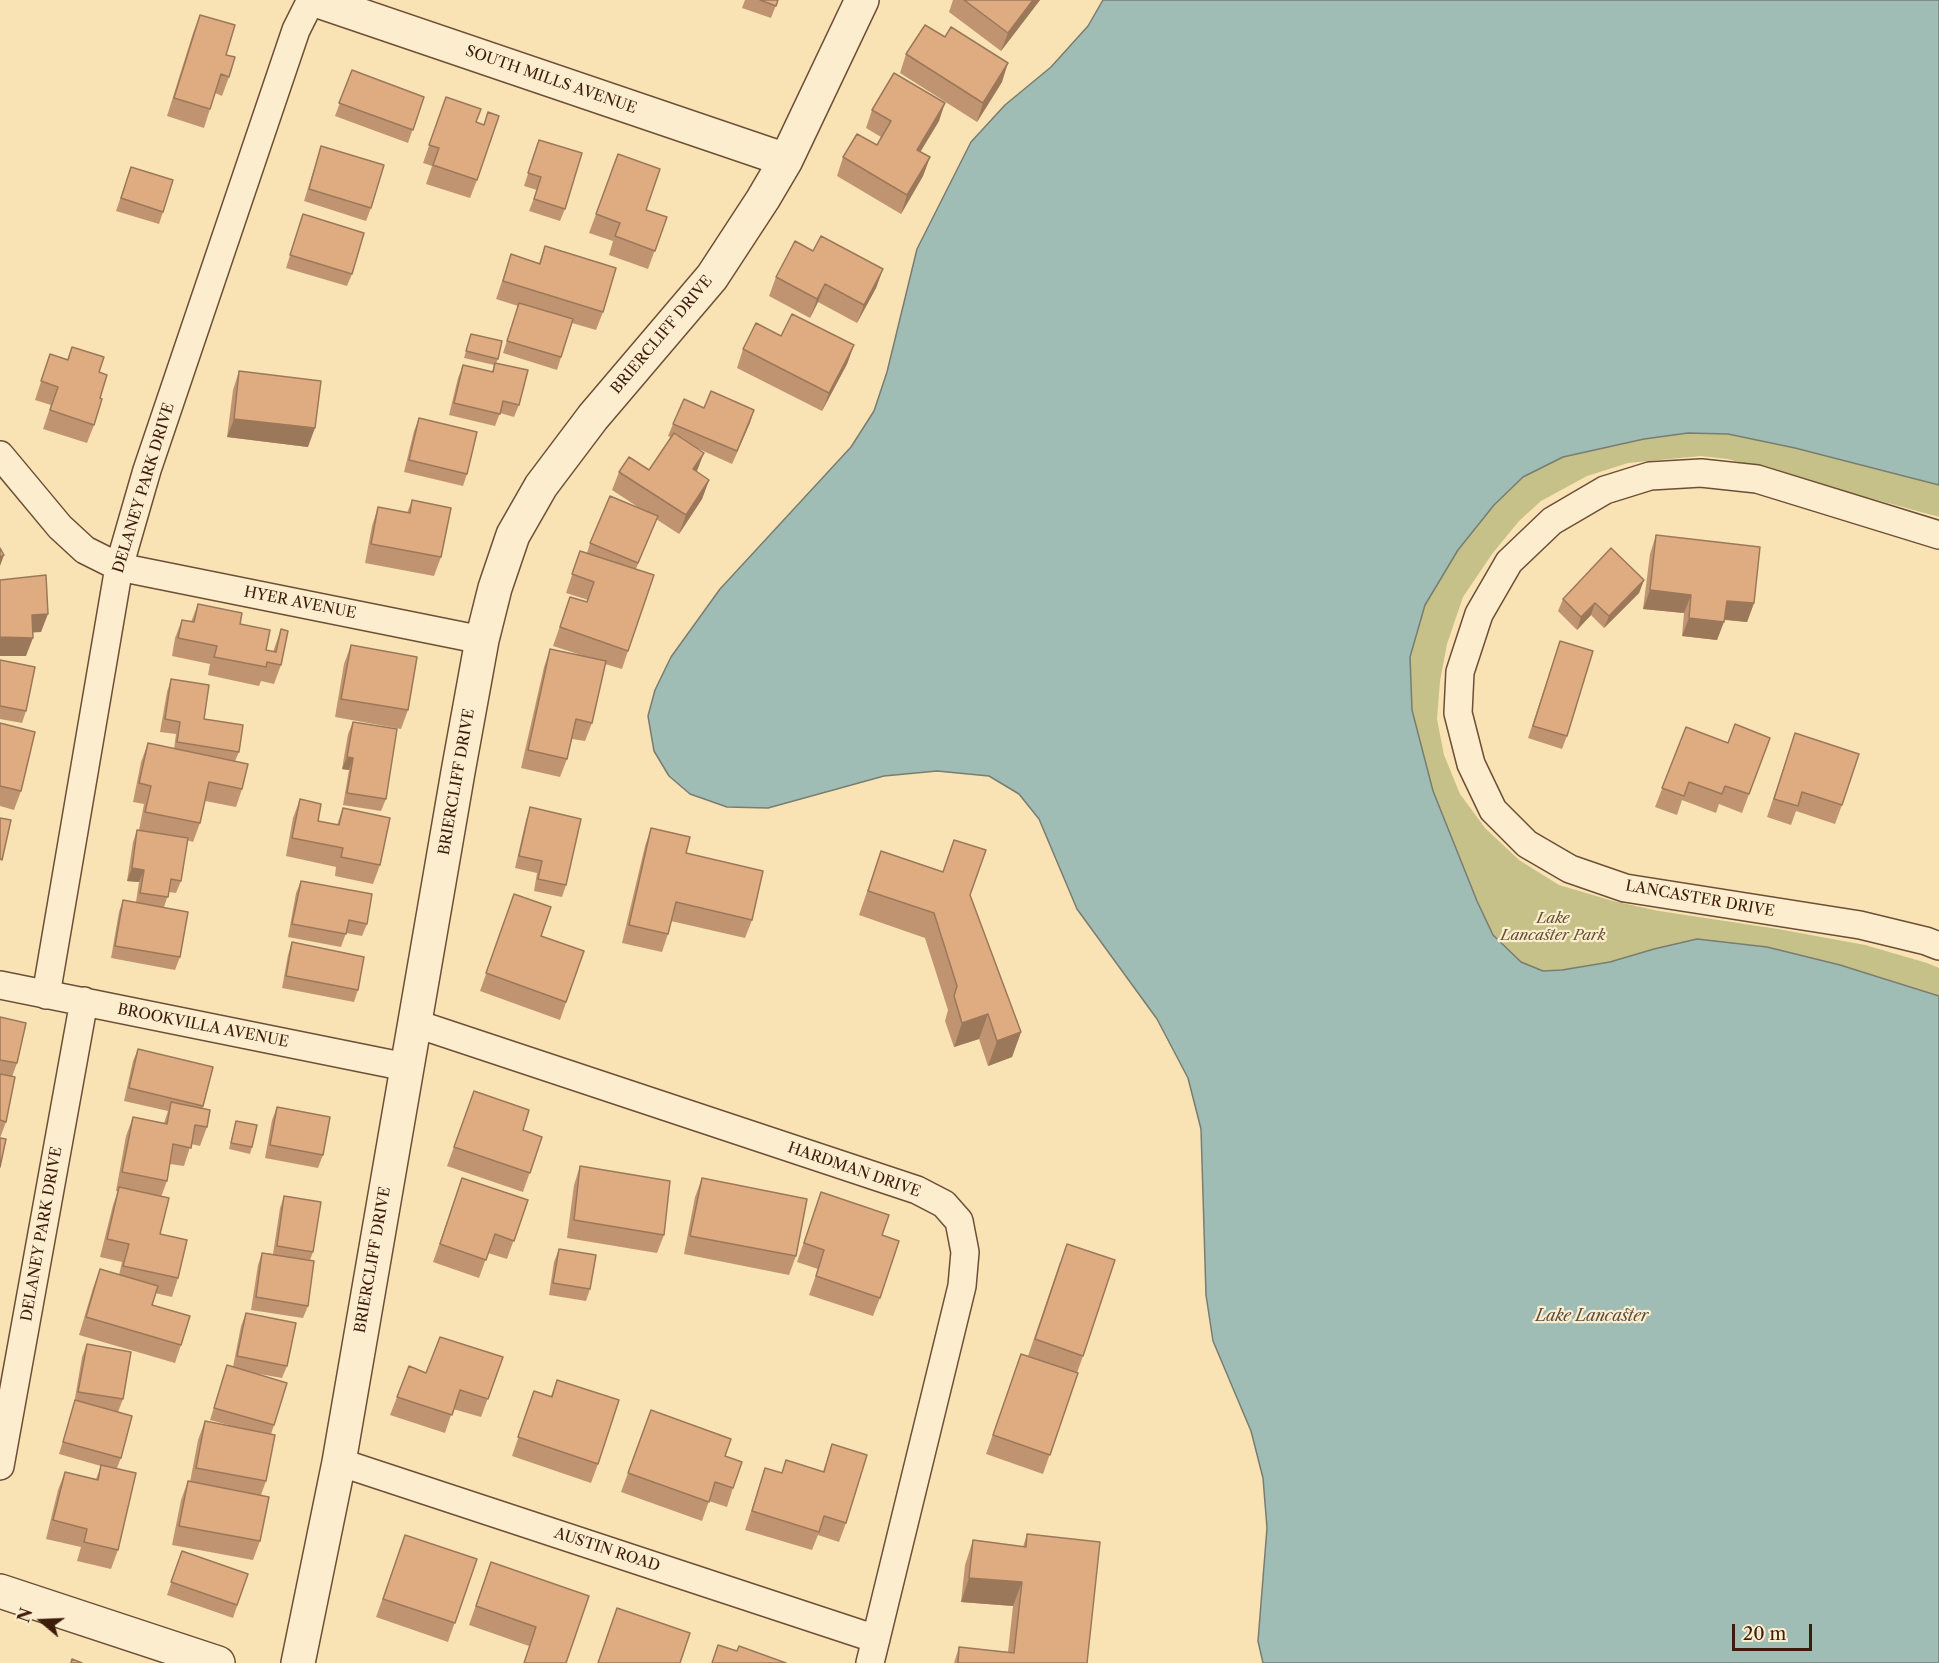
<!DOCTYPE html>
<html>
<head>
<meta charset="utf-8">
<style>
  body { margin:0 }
  #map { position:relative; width:1939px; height:1663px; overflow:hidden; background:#f9e3b4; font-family:"Libre Caslon Text",serif }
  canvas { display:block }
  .north { position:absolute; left:12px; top:1591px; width:60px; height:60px; -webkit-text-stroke:4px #fbedce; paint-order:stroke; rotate:289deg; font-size:16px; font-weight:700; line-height:24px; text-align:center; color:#3e1c0c }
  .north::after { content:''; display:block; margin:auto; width:21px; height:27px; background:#3e1c0c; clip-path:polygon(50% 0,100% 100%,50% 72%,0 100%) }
  .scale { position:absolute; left:1732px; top:1624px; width:80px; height:27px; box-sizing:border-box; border:3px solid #3e1c0c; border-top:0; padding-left:8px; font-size:18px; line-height:21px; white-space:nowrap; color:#3e1c0c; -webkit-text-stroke:4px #fbedce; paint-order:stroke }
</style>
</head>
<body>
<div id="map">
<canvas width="1939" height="1663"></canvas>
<div class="north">N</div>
<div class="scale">20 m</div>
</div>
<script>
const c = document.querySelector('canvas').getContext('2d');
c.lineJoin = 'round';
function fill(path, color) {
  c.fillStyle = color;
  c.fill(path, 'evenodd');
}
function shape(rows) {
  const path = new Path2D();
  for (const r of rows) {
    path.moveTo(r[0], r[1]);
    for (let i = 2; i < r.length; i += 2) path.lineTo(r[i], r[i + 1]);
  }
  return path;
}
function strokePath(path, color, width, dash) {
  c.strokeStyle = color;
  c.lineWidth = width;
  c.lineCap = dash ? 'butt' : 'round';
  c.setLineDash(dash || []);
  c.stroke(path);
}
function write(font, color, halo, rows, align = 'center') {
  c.font = font + ' "Libre Caslon Text",serif';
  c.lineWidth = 4.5;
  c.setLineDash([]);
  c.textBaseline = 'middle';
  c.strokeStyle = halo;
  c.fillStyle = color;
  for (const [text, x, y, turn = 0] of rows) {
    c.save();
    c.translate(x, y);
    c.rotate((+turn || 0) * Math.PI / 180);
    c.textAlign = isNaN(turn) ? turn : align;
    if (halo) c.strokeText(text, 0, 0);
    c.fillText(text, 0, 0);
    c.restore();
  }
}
fill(shape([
  [1688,433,1728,434,1795,448,1939,485,1939,517,1728,459,1701,456,1628,463,1587,476,1541,501,1519,521,1492,554,1463,597,1447,644,1440,681,1437,719,1444,755,1460,794,1485,828,1519,860,1559,885,1613,901,1659,911,1778,929,1865,945,1927,963,1939,968,1939,996,1767,947,1697,939,1653,949,1610,962,1562,970,1543,971,1521,962,1493,935,1477,901,1433,791,1412,710,1410,657,1425,605,1458,550,1494,505,1523,477,1563,457,1644,439]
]), '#c5c188');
const water = shape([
  [1103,0,1939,0,1939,485,1795,448,1728,434,1688,433,1644,439,1563,457,1523,477,1494,505,1458,550,1425,605,1410,657,1412,710,1433,791,1477,901,1493,935,1521,962,1543,971,1562,970,1610,962,1654,949,1697,939,1767,947,1840,965,1939,996,1939,1663,1263,1663,1258,1641,1267,1528,1263,1478,1251,1431,1213,1341,1206,1295,1201,1129,1188,1078,1157,1019,1077,909,1039,819,1019,794,989,776,937,771,884,776,768,808,727,807,690,794,669,776,654,751,648,716,655,690,671,657,720,589,851,447,874,411,887,372,917,249,971,142,1005,105,1051,67,1088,26,1103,0]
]);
fill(water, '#a0bdb5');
strokePath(water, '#797d71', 1.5);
const minor = shape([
  [0,455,60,527,85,550,119,567,482,640],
  [1939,535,1757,479,1701,473,1650,476,1605,490,1552,521,1509,562,1479,614,1460,672,1458,713,1471,764,1493,810,1527,844,1570,869,1625,888,1860,925,1926,941,1939,946],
  [0,985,406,1067],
  [46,995,119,567,147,470,296,30,311,0],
  [414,1023,917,1190,944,1204,959,1221,965,1252,962,1286,870,1663],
  [339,1462,876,1639],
  [0,1466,84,1001]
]);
const tertiary = shape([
  [315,0,786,160],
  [0,1591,218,1663],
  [298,1663,339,1462,458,772,482,640,495,588,513,535,541,486,593,417,712,277,763,199,786,160,862,0]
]);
strokePath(minor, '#6d4e36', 30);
strokePath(tertiary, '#6d4e36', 36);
strokePath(minor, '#fbedce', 27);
strokePath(tertiary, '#fbedce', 33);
fill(shape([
  [745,0,778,0,771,18,742,8],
  [953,0,1040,0,1001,51,949,12],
  [200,15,226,55,229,77,222,96,215,93,204,128,167,116,193,33],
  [945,37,1002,82,977,122,900,73,906,54],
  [352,70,424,97,408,143,335,116],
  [446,97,476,122,477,180,470,198,426,184,432,166,423,163],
  [872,110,939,121,920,152,930,157,923,176,901,214,837,176,843,157,877,145,881,137,866,128],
  [539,140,565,209,560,221,529,211,537,190,524,186],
  [321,146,371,208,366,221,304,201],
  [618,154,646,210,667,217,648,269,609,255,613,241,589,233],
  [131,167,163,212,159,224,116,211],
  [303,214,352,274,347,286,286,268],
  [545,246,603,312,596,330,572,323,557,370,503,353,518,306,496,299,511,254,539,263],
  [813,251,883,269,876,288,857,323,818,302,810,318,769,296,776,277],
  [471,334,498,359,496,363,519,405,514,417,500,413,495,426,449,415,458,378,463,365,492,372,494,365,464,358],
  [781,336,854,345,847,364,822,411,737,368,743,349],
  [72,347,99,372,100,398,94,425,87,443,43,429,51,405,35,400,50,354,67,360],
  [239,371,308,447,227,437,233,390],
  [704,408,754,410,732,464,699,449,696,472,709,480,702,499,679,534,656,519,636,569,628,651,622,669,605,664,592,723,585,741,572,739,567,759,560,777,521,768,544,667,550,649,581,655,553,646,570,597,587,602,588,600,566,593,580,551,587,553,590,543,641,509,612,490,619,472,649,470,671,437,668,436,673,424],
  [419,418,467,474,463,486,404,472,414,431],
  [412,500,441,557,434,576,365,563,372,526,378,507,407,513],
  [1656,535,1754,603,1747,622,1724,620,1717,640,1682,636,1684,613,1643,609,1650,554],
  [1644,580,1639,593,1604,628,1591,615,1577,630,1558,611,1563,599],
  [198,604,240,624,266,650,273,652,281,629,281,665,274,684,261,681,259,686,208,675,210,664,172,656,175,638,182,620,191,622],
  [1560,641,1567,736,1562,749,1528,738],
  [351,645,408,710,401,729,335,717,344,664],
  [0,660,26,711,22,723,0,719],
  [171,679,204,719,239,752,235,761,242,789,236,807,205,801,200,823,193,842,187,840,181,881,176,893,169,892,164,907,180,957,175,970,111,958,119,912,123,900,136,902,139,882,127,881,133,842,137,830,139,830,144,804,133,802,141,762,148,743,174,749,176,734,160,732,167,692],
  [353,722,386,799,381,811,343,805,349,770,342,769,348,734],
  [0,723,21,791,14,810,0,806],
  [1686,727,1728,743,1770,738,1742,813,1719,804,1716,813,1682,800,1677,815,1655,807],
  [1795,733,1842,805,1835,824,1796,811,1791,825,1767,817],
  [300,799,318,821,337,825,343,808,380,865,373,884,335,876,336,867,286,856,293,818],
  [530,807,566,885,562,897,534,891,537,873,515,868,526,820],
  [651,828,686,853,752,920,745,938,671,921,668,934,662,952,622,943,645,846],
  [954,840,970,895,1021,1032,1012,1057,988,1066,979,1039,954,1047,945,1021,948,1010,925,938,859,915,881,851,943,872],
  [301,881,367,924,362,936,346,933,341,947,288,937,296,893],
  [514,894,541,936,584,951,560,1020,480,991],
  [292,942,358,990,354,1002,282,988,288,955],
  [0,1017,17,1063,12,1077,6,1122,0,1138,0,1167],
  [138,1049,213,1067,203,1108,207,1127,200,1146,191,1144,184,1166,170,1164,167,1181,161,1197,160,1234,178,1278,172,1297,155,1293,152,1305,181,1345,175,1363,79,1335,93,1288,100,1269,119,1275,122,1262,100,1257,113,1205,118,1191,116,1191,126,1136,133,1117,164,1123,168,1111,124,1101,133,1061],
  [474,1091,523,1130,542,1137,523,1192,447,1166],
  [277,1107,323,1155,318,1168,265,1158,272,1120],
  [236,1121,252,1147,250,1154,229,1149],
  [580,1166,664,1235,657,1253,567,1238,574,1185],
  [462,1178,528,1200,507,1259,488,1253,479,1278,433,1262],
  [702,1178,796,1256,789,1275,684,1254,695,1197],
  [821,1192,882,1235,880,1298,873,1316,809,1295,818,1269,797,1262],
  [284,1196,313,1252,310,1260,308,1306,303,1318,251,1310,258,1265,262,1253,273,1254,280,1208],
  [559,1249,590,1289,586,1301,549,1295,554,1262],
  [1060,1262,1083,1356,1077,1373,1078,1373,1043,1474,986,1454,1021,1354,1028,1356],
  [246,1313,287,1366,282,1378,254,1373,274,1425,271,1434,266,1481,261,1495,260,1541,253,1560,172,1545,181,1500,188,1481,190,1482,198,1440,205,1421,232,1426,210,1420,227,1365,233,1367,241,1326],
  [87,1344,123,1399,118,1412,113,1411,121,1458,117,1468,118,1550,111,1569,77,1561,81,1547,46,1539,58,1490,65,1472,96,1479,101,1466,59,1454,74,1404,82,1357],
  [503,1357,481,1417,453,1409,445,1433,390,1415,409,1366,426,1373],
  [557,1380,598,1464,591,1483,512,1456,534,1391,551,1396],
  [651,1410,725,1456,733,1488,727,1507,709,1501,702,1521,621,1492],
  [832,1444,846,1523,839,1542,818,1535,812,1550,745,1530,765,1468,782,1473,786,1460,823,1472],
  [1027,1534,1087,1663,954,1663,959,1647,1008,1652,1013,1606,961,1602,965,1565,973,1540,1023,1547],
  [405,1535,477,1559,448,1642,376,1617],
  [182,1551,248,1574,233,1618,167,1595],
  [491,1562,589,1596,529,1646,469,1625]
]), '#c09470');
fill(shape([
  [1033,0,1040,0,1001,51,1008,33],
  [1008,63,1002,82,977,122,983,103],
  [945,103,939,121,910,169,917,150],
  [930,157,923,176,901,214,907,195],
  [883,269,876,288,857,323,864,305],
  [825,284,818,302,810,318,817,299],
  [854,345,847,364,822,411,829,393],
  [754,410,750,423,732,464,737,451],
  [234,419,315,428,308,447,227,437],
  [704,453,697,471,686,488,693,469],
  [709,480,702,499,679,534,686,515],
  [4,555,0,566,0,557],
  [1644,580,1639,593,1604,628,1609,616],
  [1650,590,1691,595,1684,613,1643,609],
  [1727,601,1754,603,1747,622,1720,619],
  [1595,603,1591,615,1577,630,1581,617],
  [48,614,41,632,25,633,32,615],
  [1689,618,1724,622,1717,640,1682,636],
  [0,637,33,638,26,656,0,656],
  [347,757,353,758,349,770,342,769],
  [132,868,144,870,139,882,127,881],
  [988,1014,979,1039,954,1047,962,1023],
  [1021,1032,1012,1057,988,1066,997,1041],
  [969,1578,1022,1582,1013,1606,961,1602]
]), '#9c785b');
const building = shape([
  [760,0,778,0,776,6,760,0],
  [964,0,1033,0,1008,33,964,0],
  [200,15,235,25,226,55,235,57,229,77,221,74,210,109,174,98,200,15],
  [925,25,945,37,951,27,1008,63,983,103,906,54,925,25],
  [352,70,424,97,413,130,339,103,352,70],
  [894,73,945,103,917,150,930,157,907,195,843,157,857,134,877,145,891,121,872,110,894,73],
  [446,97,481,109,476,122,484,125,488,112,499,116,477,180,433,165,439,148,429,145,446,97],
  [539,140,582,153,565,209,534,199,541,177,528,173,539,140],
  [321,146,384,165,371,208,309,189,321,146],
  [618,154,660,169,646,210,667,217,655,251,615,236,620,223,596,214,618,154],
  [131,167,173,180,163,212,121,198,131,167],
  [303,214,364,233,352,274,290,255,303,214],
  [821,236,883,269,864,305,825,284,817,299,776,277,795,241,813,251,821,236],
  [545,246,616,268,603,312,503,281,511,254,540,264,545,246],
  [519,303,573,319,561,357,507,341,519,303],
  [792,314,854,345,829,393,743,349,756,323,781,336,792,314],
  [471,334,502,341,498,359,466,351,471,334],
  [72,347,104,357,99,372,107,375,100,398,102,399,94,425,50,410,58,387,41,381,50,354,68,360,72,347],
  [495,363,528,370,519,405,503,401,500,414,454,403,463,365,493,372,495,363],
  [239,371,321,381,315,428,234,419,239,371],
  [711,391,754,410,737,451,673,424,684,399,704,408,711,391],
  [419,418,477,432,467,474,409,460,419,418],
  [674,433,704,453,693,469,709,480,686,515,619,472,629,457,649,470,674,433],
  [610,496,658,516,638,563,590,543,610,496],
  [412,500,451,508,441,557,371,544,378,507,410,513,412,500],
  [1656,535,1760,547,1754,603,1727,601,1724,622,1689,618,1691,595,1650,590,1656,535],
  [0,548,4,555,0,557,0,548],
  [1611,548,1644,580,1609,616,1595,603,1581,617,1563,599,1611,548],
  [580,551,654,575,628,651,560,627,570,597,587,602,594,582,572,574,580,551],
  [46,575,48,614,32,615,33,638,0,637,0,580,46,575],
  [198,604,242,613,240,624,270,630,266,650,276,652,281,629,288,631,281,665,267,662,266,667,214,657,217,646,178,638,182,620,194,622,198,604],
  [1560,641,1593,651,1567,736,1533,726,1560,641],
  [351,645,417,657,408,710,341,699,351,645],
  [550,649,606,661,592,723,576,719,567,759,528,750,550,649],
  [0,660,35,667,26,711,0,706,0,660],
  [171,679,209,685,204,719,243,725,239,752,177,742,180,722,165,719,171,679],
  [353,722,397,729,386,799,347,793,353,758,347,757,353,722],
  [0,723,35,732,21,791,0,786,0,723],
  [1735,724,1770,738,1749,794,1725,786,1722,794,1689,782,1684,796,1662,788,1686,727,1728,743,1735,724],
  [1795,733,1859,754,1842,805,1802,792,1798,806,1774,799,1795,733],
  [148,743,248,764,242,789,209,782,200,823,145,812,151,786,139,783,148,743],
  [300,799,321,804,318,821,339,825,343,808,390,818,380,865,341,857,343,848,292,838,300,799],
  [530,807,581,819,566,885,538,879,542,861,519,856,530,807],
  [0,818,11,820,2,860,0,859,0,818],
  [651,828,690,837,686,853,763,871,752,920,676,902,668,934,629,925,651,828],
  [137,830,188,838,181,881,171,879,168,897,140,893,144,870,132,868,137,830],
  [954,840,986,850,970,895,1021,1032,997,1041,988,1014,962,1023,954,996,957,986,934,913,868,891,881,851,943,872,954,840],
  [301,881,372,894,367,924,349,920,346,934,292,924,301,881],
  [514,894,551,907,541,936,584,951,566,1002,486,973,514,894],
  [123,900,188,912,180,957,115,946,123,900],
  [292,942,364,957,358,990,286,976,292,942],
  [0,1017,26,1023,17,1063,0,1060,0,1017],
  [138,1049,213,1067,203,1106,129,1088,138,1049],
  [0,1074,15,1077,6,1122,0,1120,0,1074],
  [474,1091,529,1110,523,1130,542,1137,530,1173,454,1147,474,1091],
  [171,1102,210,1110,207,1127,195,1125,191,1148,173,1144,167,1181,122,1172,133,1117,167,1124,171,1102],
  [277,1107,330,1117,323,1155,270,1145,277,1107],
  [236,1121,257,1125,252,1147,231,1143,236,1121],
  [0,1138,6,1139,0,1167,0,1138],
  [580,1166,670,1181,664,1235,574,1220,580,1166],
  [462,1178,528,1200,514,1241,495,1234,486,1260,440,1244,462,1178],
  [702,1178,807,1199,796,1256,690,1236,702,1178],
  [119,1187,169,1198,160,1234,187,1240,178,1278,123,1266,129,1244,107,1239,119,1187],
  [821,1192,889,1215,882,1235,899,1241,880,1298,816,1276,824,1250,804,1243,821,1192],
  [284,1196,321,1202,313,1252,277,1246,284,1196],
  [1067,1244,1115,1260,1083,1356,1035,1339,1067,1244],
  [559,1249,596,1255,590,1289,553,1283,559,1249],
  [262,1253,314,1261,308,1306,256,1297,262,1253],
  [100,1269,158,1286,152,1305,190,1316,181,1345,86,1317,100,1269],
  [246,1313,296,1323,287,1366,237,1356,246,1313],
  [440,1337,503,1357,488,1399,460,1390,452,1415,397,1397,409,1366,426,1373,440,1337],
  [87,1344,131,1352,123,1399,78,1392,87,1344],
  [1021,1354,1078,1373,1050,1455,993,1435,1021,1354],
  [227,1365,287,1383,274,1425,214,1408,227,1365],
  [557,1380,619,1400,598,1464,518,1437,534,1391,552,1397,557,1380],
  [75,1400,132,1416,121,1458,63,1442,75,1400],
  [651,1410,731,1439,725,1456,742,1462,733,1488,715,1482,709,1502,628,1473,651,1410],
  [205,1421,275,1435,266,1481,196,1468,205,1421],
  [832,1444,867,1455,846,1523,824,1516,819,1532,752,1511,765,1468,782,1473,786,1460,824,1472,832,1444],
  [101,1465,136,1473,118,1550,84,1542,87,1529,53,1520,65,1472,98,1480,101,1465],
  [188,1481,269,1497,260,1541,179,1526,188,1481],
  [1027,1534,1100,1542,1087,1663,958,1663,959,1647,1014,1653,1022,1582,969,1578,973,1540,1026,1547,1027,1534],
  [405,1535,477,1559,455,1623,383,1599,405,1535],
  [182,1551,248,1574,237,1605,171,1582,182,1551],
  [491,1562,589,1596,566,1663,524,1663,536,1627,476,1606,491,1562],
  [617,1608,690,1633,680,1663,598,1663,617,1608],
  [718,1645,737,1651,739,1646,786,1663,712,1663,718,1645],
  [72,1659,82,1663,71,1663,72,1659]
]);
fill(building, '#dfac82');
strokePath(building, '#9c785b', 1.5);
write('15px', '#3e1c0c', '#fbedce', [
  ["SOUTH MILLS AVENUE",551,80,19],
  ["BRIERCLIFF DRIVE",662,335,-50],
  ["DELANEY PARK DRIVE",144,488,-73],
  ["HYER AVENUE",300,603,11],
  ["BRIERCLIFF DRIVE",457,782,-80],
  ["LANCASTER DRIVE",1700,899,10],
  ["BROOKVILLA AVENUE",203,1026,11],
  ["HARDMAN DRIVE",854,1170,19],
  ["DELANEY PARK DRIVE",42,1234,-80],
  ["BRIERCLIFF DRIVE",373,1260,-80],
  ["AUSTIN ROAD",607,1550,18]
]);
write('italic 15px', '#664e31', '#fbedce', [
  ["Lake",1553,919],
  ["Lancaster Park",1553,936]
]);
write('italic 16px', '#5b4c3f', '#fbedce', [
  ["Lake Lancaster",1592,1316]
]);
</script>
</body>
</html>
